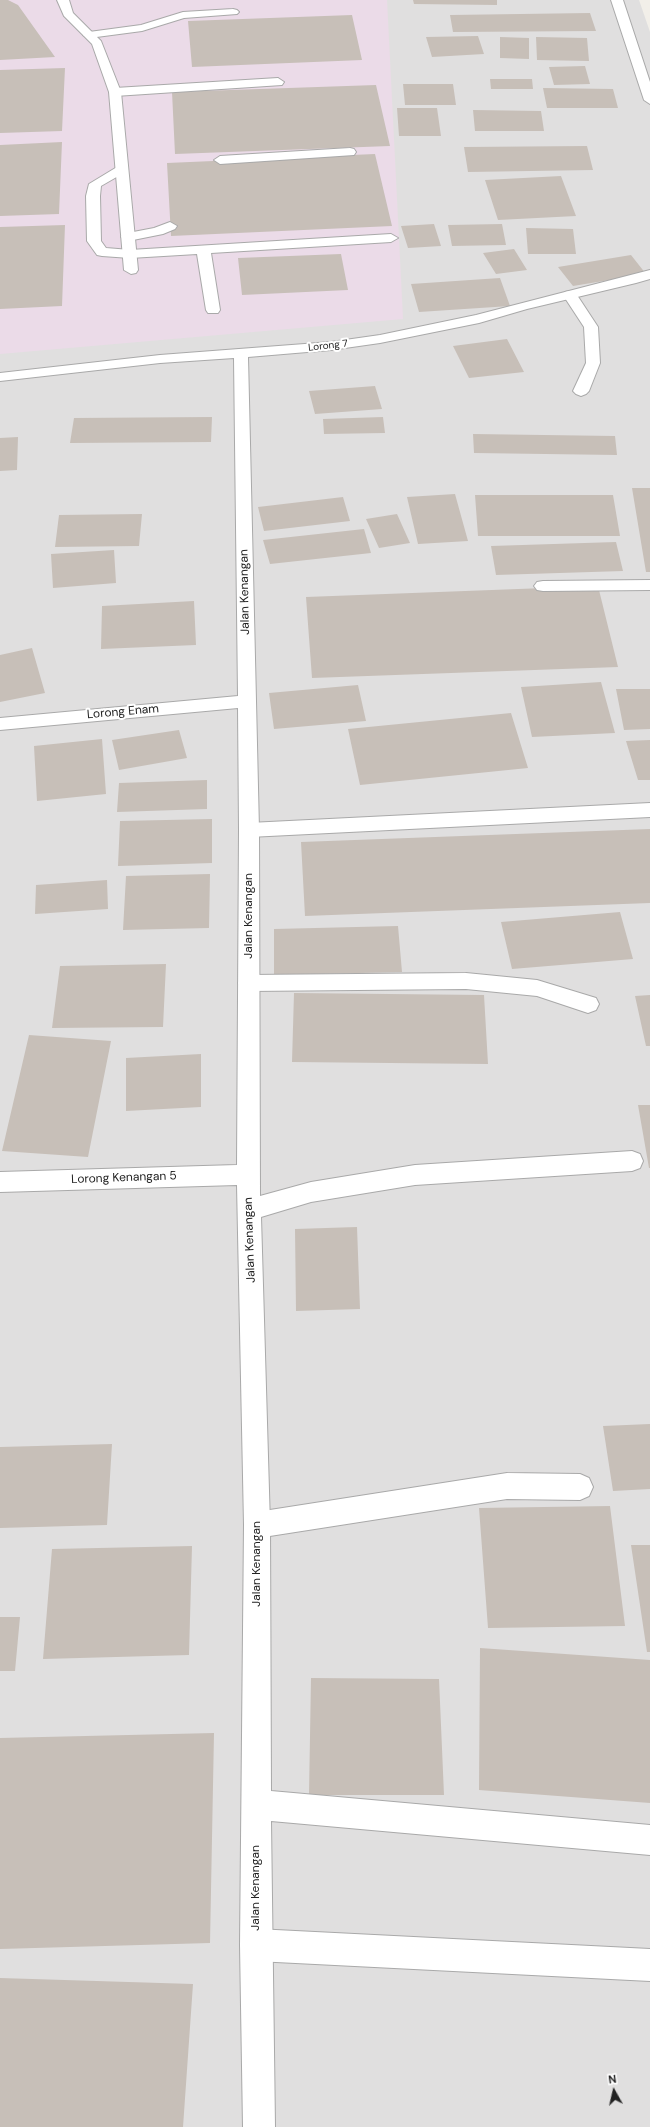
<!DOCTYPE html>
<html>
<head>
<meta charset="utf-8">
<style>
  body { margin:0 }
  #map { position:relative; width:650px; height:2127px; overflow:hidden; background:#f2efe9; font-family:"DM Sans",sans-serif }
  canvas { display:block }
  .north { position:absolute; left:594px; top:2071px; width:40px; height:40px; -webkit-text-stroke:3px #fff; paint-order:stroke; rotate:352deg; font-size:11px; font-weight:700; line-height:16px; text-align:center; color:#222 }
  .north::after { content:''; display:block; margin:auto; width:14px; height:18px; background:#222; clip-path:polygon(50% 0,100% 100%,50% 72%,0 100%) }
</style>
</head>
<body>
<div id="map">
<canvas width="650" height="2127"></canvas>
<div class="north">N</div>
</div>
<script>
const c = document.querySelector('canvas').getContext('2d');
c.lineJoin = 'round';
function fill(path, color) {
  c.fillStyle = color;
  c.fill(path, 'evenodd');
}
function shape(rows) {
  const path = new Path2D();
  for (const r of rows) {
    path.moveTo(r[0], r[1]);
    for (let i = 2; i < r.length; i += 2) path.lineTo(r[i], r[i + 1]);
  }
  return path;
}
function strokePath(path, color, width, dash) {
  c.strokeStyle = color;
  c.lineWidth = width;
  c.lineCap = dash ? 'butt' : 'round';
  c.setLineDash(dash || []);
  c.stroke(path);
}
function write(font, color, halo, rows, align = 'center') {
  c.font = font + ' "DM Sans",sans-serif';
  c.lineWidth = 4;
  c.setLineDash([]);
  c.textBaseline = 'middle';
  c.strokeStyle = halo;
  c.fillStyle = color;
  for (const [text, x, y, turn = 0] of rows) {
    c.save();
    c.translate(x, y);
    c.rotate((+turn || 0) * Math.PI / 180);
    c.textAlign = isNaN(turn) ? turn : align;
    if (halo) c.strokeText(text, 0, 0);
    c.fillText(text, 0, 0);
    c.restore();
  }
}
fill(shape([
  [0,0,639,0,650,32,650,2127,0,2127]
]), '#e0dfdf');
fill(shape([
  [0,0,387,0,403,319,0,354]
]), '#ebdbe8');
fill(shape([
  [0,0,8,0,18,5,55,57,0,60],
  [413,0,497,0,497,5,414,4],
  [590,13,596,31,453,32,450,15],
  [352,15,362,60,192,67,188,21],
  [478,36,484,54,432,57,426,37],
  [500,37,529,38,529,59,500,58],
  [536,37,587,38,589,61,537,60],
  [585,66,590,84,554,85,549,67],
  [65,68,62,131,0,133,0,70],
  [490,79,532,79,533,89,491,89],
  [403,84,453,84,456,105,405,105],
  [376,85,390,146,175,154,172,92],
  [543,88,613,89,618,108,547,108],
  [397,108,437,108,441,136,399,136],
  [473,110,541,111,544,131,475,131],
  [62,142,59,214,0,216,0,145],
  [587,146,593,170,468,172,464,147],
  [375,154,392,226,171,236,167,163],
  [561,176,576,216,498,220,485,180],
  [434,224,441,246,408,248,401,226],
  [502,224,506,245,452,246,448,225],
  [65,225,62,306,0,309,0,227],
  [526,228,573,229,576,254,528,254],
  [514,249,527,270,496,274,483,253],
  [341,254,348,290,242,295,238,258],
  [631,255,646,274,573,286,558,267],
  [500,278,510,306,419,312,411,284],
  [507,339,524,372,469,378,453,346],
  [375,386,382,409,315,414,309,391],
  [212,417,211,442,70,443,74,418],
  [383,417,385,433,324,434,323,419],
  [473,434,615,436,617,455,474,453],
  [18,437,17,470,0,471,0,438],
  [632,488,650,488,650,572,646,572],
  [455,494,468,541,418,544,407,497],
  [475,495,613,495,620,536,478,536],
  [343,497,350,521,264,531,258,507],
  [142,514,139,546,55,547,59,515],
  [397,514,410,543,379,548,366,519],
  [364,529,371,553,270,564,263,540],
  [616,542,623,571,496,575,491,546],
  [114,550,116,583,53,588,51,554],
  [598,586,618,667,312,678,306,597],
  [194,601,196,645,101,649,102,606],
  [32,648,45,693,0,702,0,655],
  [601,682,615,733,532,737,521,687],
  [358,685,366,721,274,729,269,693],
  [616,689,650,689,650,729,624,730],
  [511,713,528,768,360,785,348,729],
  [179,730,187,758,119,770,112,740],
  [102,739,106,794,37,801,34,746],
  [650,740,650,780,638,780,626,741],
  [207,780,207,809,117,812,119,783],
  [212,819,212,863,118,866,120,821],
  [650,829,650,903,305,916,301,842],
  [210,874,209,928,123,930,126,876],
  [107,880,108,909,35,914,36,885],
  [620,912,633,959,512,969,501,922],
  [398,926,402,972,274,975,274,929],
  [166,964,163,1027,52,1028,60,966],
  [294,993,484,995,488,1064,292,1062],
  [650,995,650,1046,646,1046,635,996],
  [29,1035,111,1041,88,1157,2,1151],
  [201,1054,201,1107,126,1111,126,1058],
  [638,1105,650,1105,650,1168,649,1168],
  [357,1227,360,1309,296,1311,295,1229],
  [650,1424,650,1489,613,1491,603,1426],
  [112,1444,107,1525,0,1528,0,1447],
  [610,1506,625,1626,488,1628,479,1508],
  [631,1545,650,1545,650,1652,647,1652],
  [192,1546,189,1655,43,1659,52,1549],
  [0,1617,20,1617,15,1671,0,1671],
  [480,1648,650,1660,650,1803,479,1790],
  [311,1678,439,1679,444,1795,309,1795],
  [214,1733,210,1943,0,1949,0,1738],
  [0,1978,193,1984,183,2127,0,2127]
]), '#c7bfb8');
const lane = shape([
  [233,9,237,10,239,12,237,14,184,18,142,31,89,38,83,35,89,32,141,25,183,12,233,9],
  [278,78,284,82,282,85,115,96,109,92,115,88,278,78],
  [350,148,354,149,356,152,354,155,220,164,214,160,220,156,350,148],
  [122,164,128,168,127,171,101,186,100,196,101,241,106,248,130,250,391,234,398,238,391,242,211,253,220,310,218,313,208,313,206,310,197,254,130,258,102,256,97,255,87,241,86,196,89,184,122,164],
  [170,222,177,226,175,229,163,234,128,241,121,237,123,234,154,228,170,222],
  [570,291,575,292,598,327,600,363,589,391,586,394,581,396,576,394,573,391,586,363,584,327,563,295,565,292,570,291],
  [650,580,650,590,543,591,537,590,534,586,537,582,543,581,650,580],
  [650,803,650,817,249,837,242,835,239,830,242,825,249,823,650,803],
  [466,973,537,980,596,998,599,1004,596,1010,588,1013,537,996,466,989,249,991,242,989,238,983,242,977,249,975,466,973],
  [507,1473,580,1474,589,1478,593,1487,589,1496,580,1500,507,1499,257,1538,248,1534,244,1525,248,1516,257,1512,507,1473],
  [256,1929,650,1949,650,1981,256,1961,245,1956,240,1945,245,1934,256,1929]
]);
const street = shape([
  [57,0,69,0,73,13,101,41,121,92,138,270,136,273,131,274,124,270,109,92,92,44,64,16,57,0],
  [611,0,623,0,650,82,650,104,644,100,611,0],
  [650,270,650,279,636,283,527,309,479,323,380,343,331,350,248,357,259,830,260,1196,311,1182,415,1165,632,1151,640,1154,643,1161,640,1168,632,1171,415,1185,311,1202,261,1217,270,1525,271,1791,650,1825,650,1855,271,1821,275,2127,243,2127,240,1945,244,1525,237,1185,0,1192,0,1172,237,1165,239,830,238,708,0,730,0,718,238,696,234,358,160,363,0,381,0,373,160,355,331,342,380,335,476,315,650,270]
]);
strokePath(lane, '#a9a9a9', 2);
strokePath(street, '#a9a9a9', 2);
fill(lane, '#fff');
fill(street, '#fff');
write('10px', '#222', '#fff', [
  ["Lorong 7",328,346,-6]
]);
write('12px', '#222', '#fff', [
  ["Jalan Kenangan",245,592,-91],
  ["Lorong Enam",123,712,-5],
  ["Jalan Kenangan",249,916,-90],
  ["Lorong Kenangan 5",124,1178,-2],
  ["Jalan Kenangan",250,1240,-92],
  ["Jalan Kenangan",257,1564,-90],
  ["Jalan Kenangan",256,1888,-90]
]);
</script>
</body>
</html>
